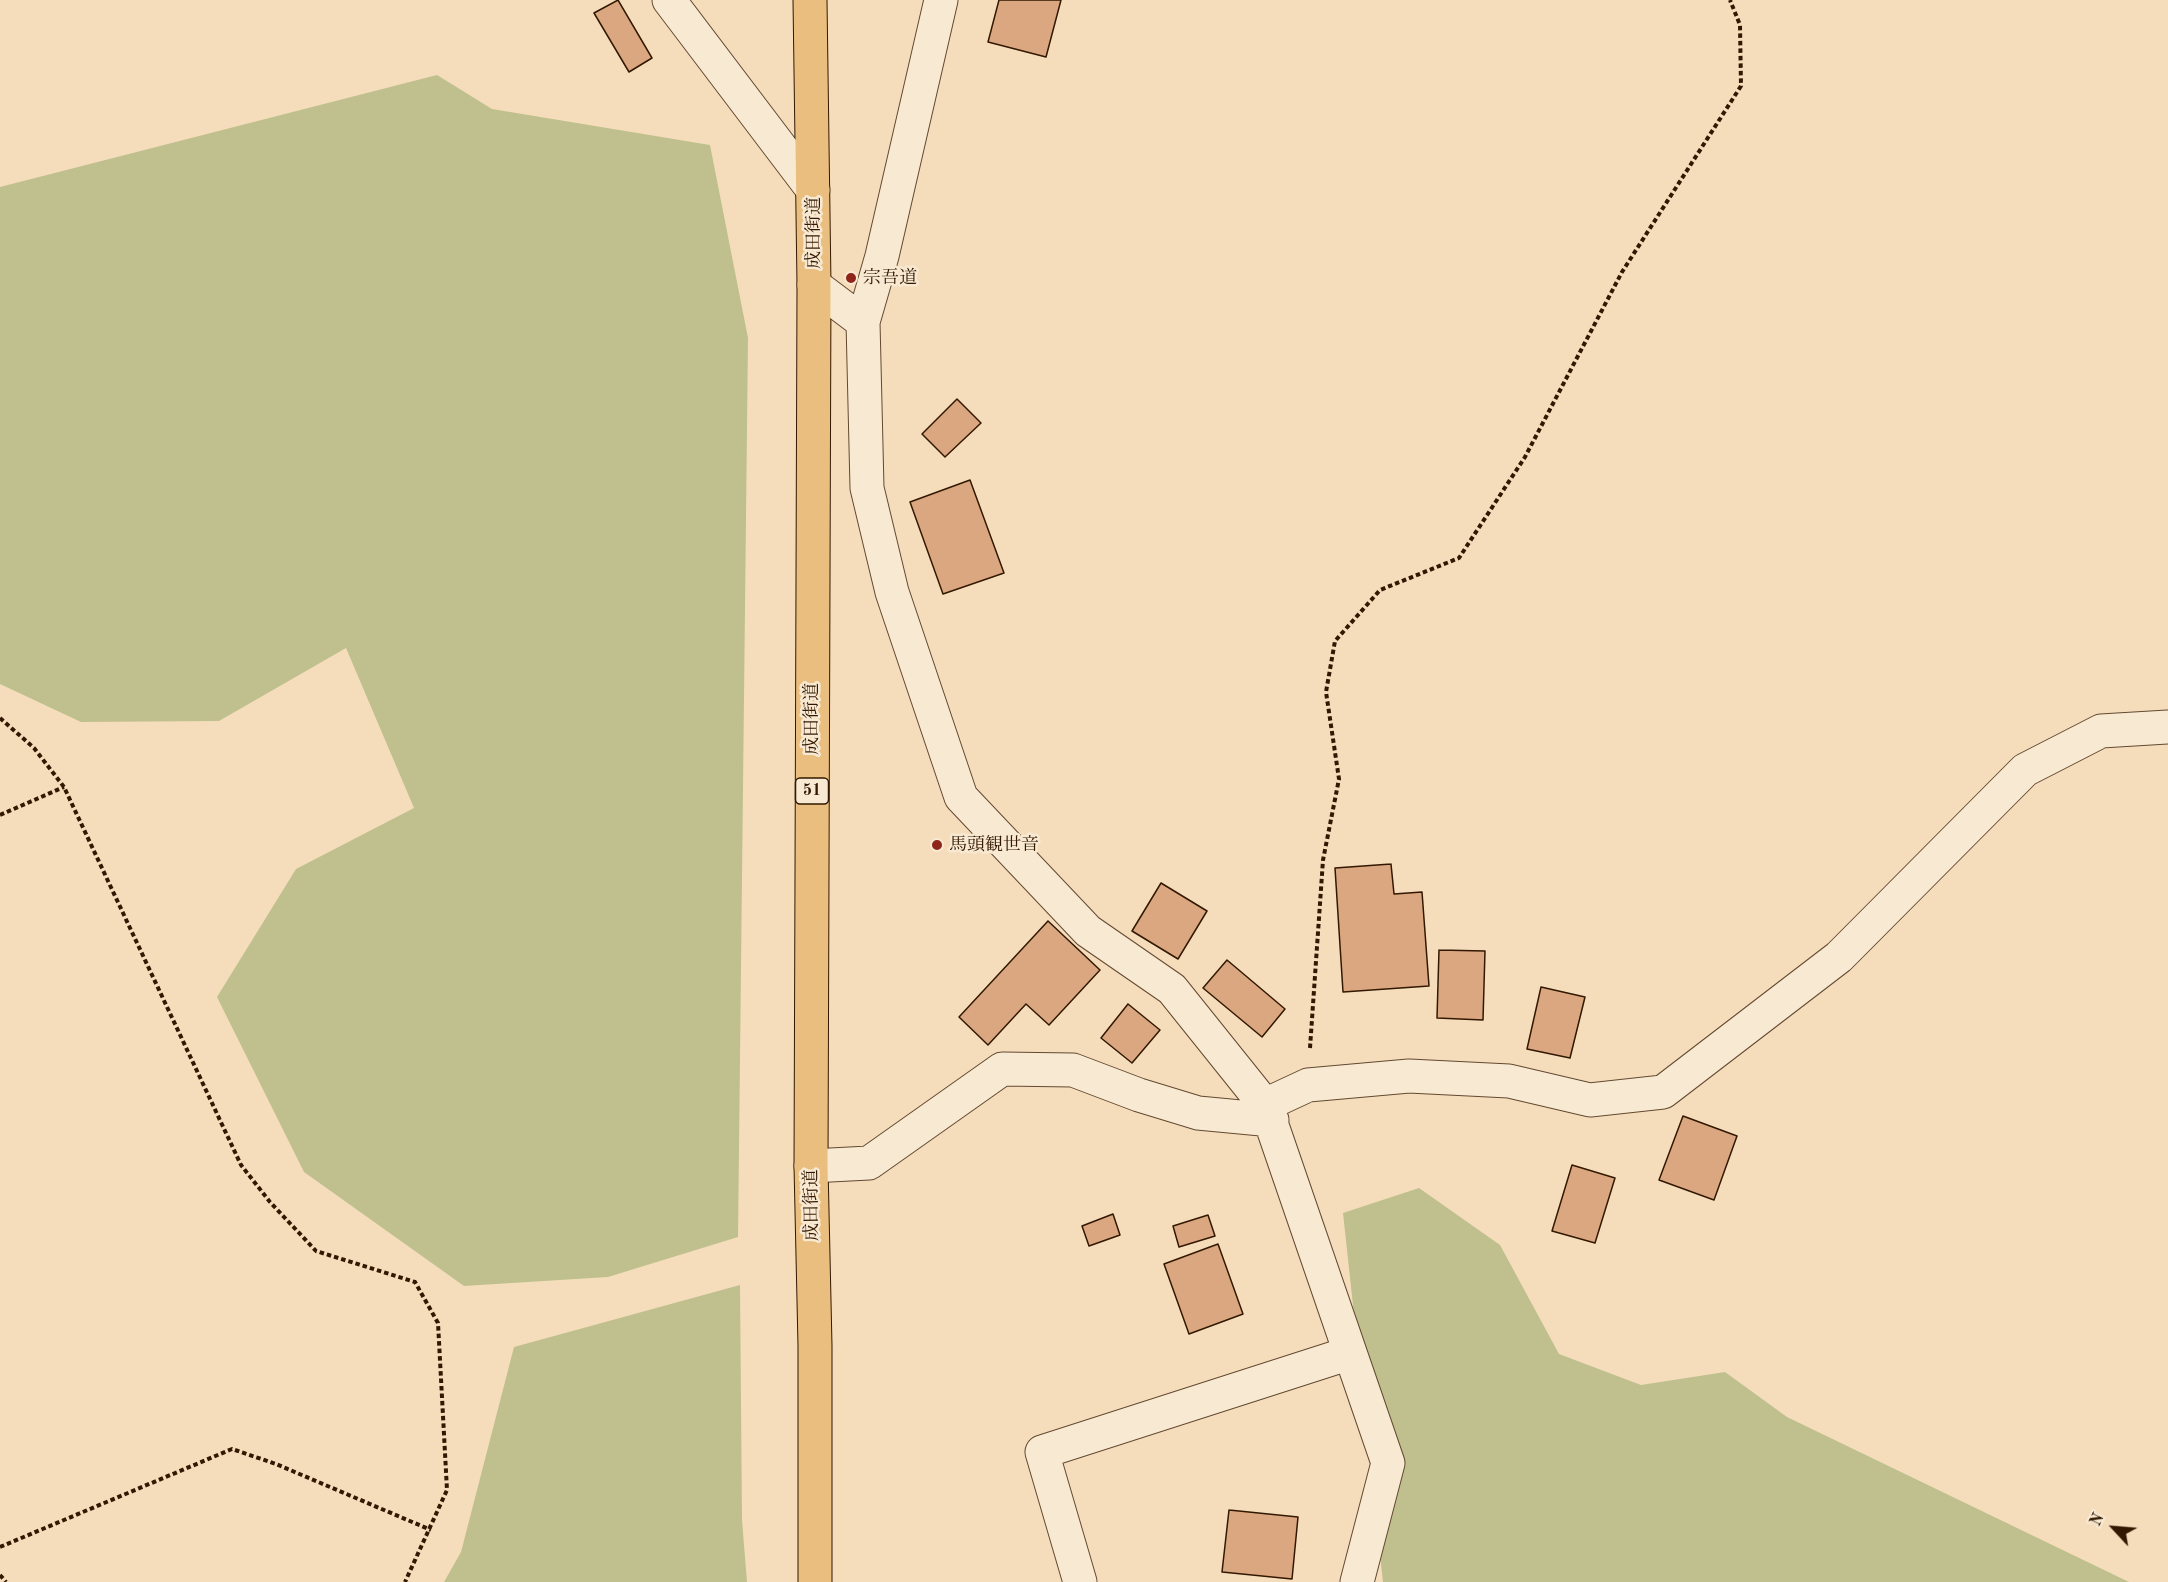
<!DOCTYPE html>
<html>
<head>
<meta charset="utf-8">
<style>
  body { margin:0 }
  #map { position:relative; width:2168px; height:1582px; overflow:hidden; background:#f5ddbc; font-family:"Old Standard TT",serif }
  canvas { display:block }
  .north { position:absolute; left:2084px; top:1498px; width:60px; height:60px; -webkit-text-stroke:4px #f8e9d3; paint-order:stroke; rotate:296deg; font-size:16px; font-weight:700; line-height:24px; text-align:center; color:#321801 }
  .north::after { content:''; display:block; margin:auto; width:21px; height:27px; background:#321801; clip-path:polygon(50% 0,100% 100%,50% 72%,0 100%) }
</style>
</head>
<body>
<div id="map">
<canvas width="2168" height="1582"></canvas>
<div class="north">N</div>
</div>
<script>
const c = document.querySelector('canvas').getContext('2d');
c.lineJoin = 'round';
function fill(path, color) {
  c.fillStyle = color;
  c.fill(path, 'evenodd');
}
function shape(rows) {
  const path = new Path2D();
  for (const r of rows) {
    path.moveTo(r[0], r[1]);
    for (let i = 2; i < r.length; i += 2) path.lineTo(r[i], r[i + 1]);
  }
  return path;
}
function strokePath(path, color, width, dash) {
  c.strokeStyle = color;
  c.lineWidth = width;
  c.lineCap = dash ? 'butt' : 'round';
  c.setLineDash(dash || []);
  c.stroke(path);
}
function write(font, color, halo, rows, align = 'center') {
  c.font = font + ' "Old Standard TT","Noto Serif JP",serif';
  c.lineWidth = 5;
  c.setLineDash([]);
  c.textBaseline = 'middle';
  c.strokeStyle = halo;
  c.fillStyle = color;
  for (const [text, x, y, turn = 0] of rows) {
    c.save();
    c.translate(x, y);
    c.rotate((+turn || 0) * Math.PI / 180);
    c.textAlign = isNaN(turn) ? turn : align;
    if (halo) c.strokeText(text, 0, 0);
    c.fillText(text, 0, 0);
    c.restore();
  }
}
fill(shape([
  [437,75,492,109,710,145,748,338,738,1237,608,1277,464,1286,304,1172,217,997,296,869,414,808,346,648,219,721,81,722,0,684,0,187],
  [1419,1188,1500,1245,1559,1354,1641,1385,1725,1372,1787,1417,2129,1582,1383,1582,1343,1213],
  [740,1285,742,1520,747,1582,444,1582,461,1552,514,1347]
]), '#bfc08e');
const building = shape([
  [618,0,652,58,629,72,594,13,618,0],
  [999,0,1061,0,1046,57,988,42,999,0],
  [957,399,981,423,945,457,922,434,957,399],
  [970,480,1004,573,943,594,910,502,970,480],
  [1391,864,1394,894,1422,892,1429,986,1343,992,1335,868,1391,864],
  [1161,883,1207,911,1178,959,1132,931,1161,883],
  [1048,921,1100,970,1049,1025,1026,1004,988,1045,959,1017,1048,921],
  [1439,950,1485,951,1483,1020,1437,1018,1439,950],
  [1227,960,1285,1009,1262,1037,1203,988,1227,960],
  [1541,987,1585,997,1570,1058,1527,1049,1541,987],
  [1128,1004,1160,1030,1132,1063,1101,1038,1128,1004],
  [1683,1116,1737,1136,1714,1200,1659,1180,1683,1116],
  [1572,1165,1615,1178,1595,1243,1552,1231,1572,1165],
  [1113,1214,1120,1235,1089,1246,1082,1226,1113,1214],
  [1208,1215,1215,1236,1179,1247,1173,1226,1208,1215],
  [1218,1244,1243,1314,1189,1334,1164,1264,1218,1244],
  [1229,1510,1298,1517,1292,1579,1222,1572,1229,1510]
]);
fill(building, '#dba780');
strokePath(building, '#321801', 1.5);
const minor = shape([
  [941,0,882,256,863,322,867,488,892,592,961,797,1088,931,1172,989,1265,1105,1388,1463,1357,1582],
  [814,285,863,322],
  [1265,1105,1308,1085,1409,1076,1509,1081,1590,1100,1663,1092,1839,957,2025,770,2101,731,2168,727],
  [811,1166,869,1163,1002,1069,1073,1070,1139,1095,1198,1113,1272,1120],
  [1080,1582,1042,1452,1350,1353]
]);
const tertiary = shape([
  [669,0,813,190]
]);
const trunk = shape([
  [810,0,814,285,811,1166,815,1346,815,1582]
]);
strokePath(minor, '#634930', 35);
strokePath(tertiary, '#634930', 35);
strokePath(trunk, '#321801', 35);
strokePath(shape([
  [0,718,34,748,64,787,241,1165,270,1202,316,1251,415,1282,438,1323,447,1490,405,1582],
  [0,815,64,787],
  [1310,1048,1323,860,1339,779,1326,692,1335,641,1380,590,1459,558,1525,457,1622,272,1741,86,1740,25,1730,0],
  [0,1547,232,1449,276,1464,431,1530],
  [0,1575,6,1582]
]), '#321801', 4, [4.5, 3]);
strokePath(minor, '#f8e9d3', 33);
strokePath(tertiary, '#f8e9d3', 33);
strokePath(trunk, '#eabe7e', 33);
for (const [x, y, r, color] of [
  [851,278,6,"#8f2418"],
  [937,845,6,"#8f2418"]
]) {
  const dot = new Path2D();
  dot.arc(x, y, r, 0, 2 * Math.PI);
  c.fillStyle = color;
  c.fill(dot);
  strokePath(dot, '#f8e9d3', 2);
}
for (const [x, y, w] of [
  [812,791,33]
]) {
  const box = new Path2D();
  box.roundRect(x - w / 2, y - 13, w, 26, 4.5);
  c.fillStyle = '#f8e9d3';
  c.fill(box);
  strokePath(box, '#321801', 1.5);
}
write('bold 16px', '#321801', null, [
  ["51",812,791]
]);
write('18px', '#321801', '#f8e9d3', [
  ["成田街道",814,233,-90],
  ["成田街道",812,719,-90],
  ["成田街道",812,1205,-91]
]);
write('18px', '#321801', '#f8e9d3', [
  ["宗吾道",863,278],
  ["馬頭観世音",949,845]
], 'left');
</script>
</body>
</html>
